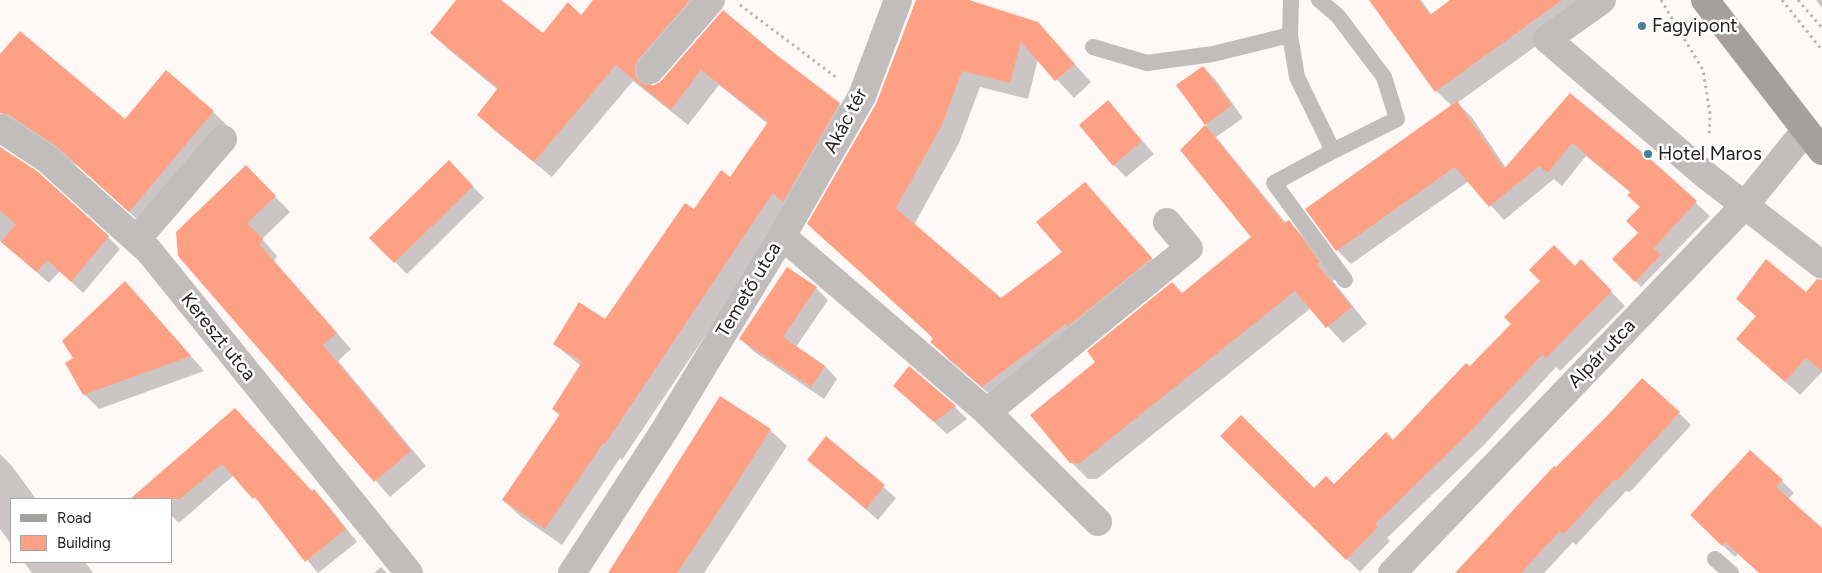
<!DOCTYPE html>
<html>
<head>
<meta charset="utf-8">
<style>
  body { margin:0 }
  #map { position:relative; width:1822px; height:573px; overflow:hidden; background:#fef8f7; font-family:Figtree,sans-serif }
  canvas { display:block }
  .legend { position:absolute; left:10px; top:498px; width:162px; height:65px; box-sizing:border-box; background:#fff; border:1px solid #a7a6a6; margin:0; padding:6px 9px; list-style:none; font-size:15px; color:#242120 }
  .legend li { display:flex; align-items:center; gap:10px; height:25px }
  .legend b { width:25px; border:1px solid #a7a6a6 }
</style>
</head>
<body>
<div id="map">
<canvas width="1822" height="573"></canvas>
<ul class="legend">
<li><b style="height:6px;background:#a59f9d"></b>Road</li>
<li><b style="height:14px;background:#fea083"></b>Building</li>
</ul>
</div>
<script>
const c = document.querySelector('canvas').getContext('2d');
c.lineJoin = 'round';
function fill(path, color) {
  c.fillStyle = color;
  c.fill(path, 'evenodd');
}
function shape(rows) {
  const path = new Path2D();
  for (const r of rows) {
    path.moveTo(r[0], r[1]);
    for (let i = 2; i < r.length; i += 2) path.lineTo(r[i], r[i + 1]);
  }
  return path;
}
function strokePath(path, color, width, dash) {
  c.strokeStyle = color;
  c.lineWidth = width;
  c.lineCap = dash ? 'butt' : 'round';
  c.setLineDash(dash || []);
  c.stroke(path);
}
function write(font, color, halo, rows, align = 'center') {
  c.font = font + ' Figtree,sans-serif';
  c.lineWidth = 5;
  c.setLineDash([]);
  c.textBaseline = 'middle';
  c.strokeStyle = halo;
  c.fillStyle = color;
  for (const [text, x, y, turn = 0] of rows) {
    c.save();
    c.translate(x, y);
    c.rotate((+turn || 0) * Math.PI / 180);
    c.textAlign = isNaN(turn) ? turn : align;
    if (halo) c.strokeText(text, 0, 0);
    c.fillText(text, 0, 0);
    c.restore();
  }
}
fill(shape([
  [457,0,499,0,543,35,581,17,594,0,721,0,654,76,651,86,662,82,723,12,777,57,839,104,856,120,790,209,622,460,620,458,562,545,520,516,503,500,560,416,553,409,581,366,554,344,605,320,695,211,730,179,768,124,719,85,688,125,633,81,552,177,495,131,478,115,498,90,448,49,431,33],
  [922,0,965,0,1037,23,1091,82,1074,98,1038,59,1028,99,980,87,959,143,914,225,1001,300,1064,252,1085,184,1168,276,1000,403,949,360,932,342,934,339,808,224,877,104],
  [1371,0,1421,0,1432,15,1453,0,1600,0,1457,103,1471,116,1506,168,1570,95,1655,165,1710,216,1641,287,1614,259,1640,234,1642,208,1631,193,1586,156,1562,186,1554,179,1504,220,1469,181,1351,264,1337,250,1307,209,1452,106,1436,91],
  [1816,0,1822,0,1822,8],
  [0,56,125,121,213,112,233,131,150,231,79,167,25,133,0,112],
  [1203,67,1215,79,1243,118,1216,137,1286,223,1289,222,1305,238,1335,279,1333,281,1367,324,1343,343,1311,308,1097,479,1088,479,1071,462,1183,294,1253,237,1182,150,1207,125,1178,86],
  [1108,102,1154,154,1126,177,1114,165],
  [0,169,108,237,120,249,83,293,60,271,49,283,0,241],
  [461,174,484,198,407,274,371,238],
  [261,182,290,212,262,239,277,256,274,261,351,349,338,361,426,466,390,497,179,256],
  [1581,261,1625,306,1560,371,1556,367,1483,446,1387,538,1390,541,1360,572,1222,436,1314,490,1334,486,1393,441],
  [816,288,828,300,796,347,825,366,837,379,824,399,753,351,741,339],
  [1806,294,1822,302,1822,372,1800,395,1738,339,1757,317,1738,299],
  [140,298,204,371,99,409,84,394,74,359],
  [910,368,955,407,967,419,947,434,906,397],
  [235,410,312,493,314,491,326,503,357,542,318,573,267,511,234,475,179,523,171,515,171,499,157,499,146,486],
  [1679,413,1691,425,1630,492,1626,491,1576,545,1573,542,1544,573,1455,573,1556,469],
  [770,430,787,446,704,573,610,573],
  [826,438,896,498,878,520,809,460],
  [0,454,12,466,36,499,11,499,11,544,0,529],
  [1782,481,1794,493,1788,499,1822,530,1822,573,1760,573,1738,554,1735,557,1703,527],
  [24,562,85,562,93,573,32,573],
  [381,567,387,573,374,573]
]), '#0003');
fill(shape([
  [456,0,501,0,543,33,568,2,581,15,593,0,690,0,638,60,635,67,635,75,640,82,647,85,655,85,661,81,723,10,778,56,840,103,783,202,773,193,605,444,603,443,545,529,502,500,560,414,552,409,582,362,553,344,579,302,605,319,685,203,694,209,721,170,730,177,768,122,701,70,671,110,616,65,534,162,477,115,498,88,430,33],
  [916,0,969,0,1038,22,1075,64,1055,81,1021,42,1010,83,962,71,942,125,896,208,1001,298,1062,252,1036,222,1085,182,1152,258,1067,327,1066,324,982,387,930,342,933,339,927,332,807,224,876,104],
  [1369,0,1419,0,1430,15,1450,0,1562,0,1435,92],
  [20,31,125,119,166,70,214,111,129,212,56,146,9,115,0,113,0,54],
  [1203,66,1232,105,1205,125,1176,85],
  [1570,93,1656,164,1697,201,1654,248,1626,221,1640,207,1627,195,1631,192,1572,143,1548,173,1539,166,1489,207,1455,167,1336,251,1305,209,1457,101,1504,169],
  [1108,100,1142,141,1113,166,1079,125],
  [1205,125,1284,223,1289,220,1320,262,1317,264,1352,307,1326,328,1295,291,1080,463,1070,463,1030,415,1095,362,1087,351,1172,282,1182,293,1251,237,1180,150],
  [0,147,37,171,109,236,71,282,47,260,37,272,1,242,16,224,0,211],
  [449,160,473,186,394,263,369,238],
  [246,165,276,196,247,223,263,239,260,245,337,333,323,345,411,451,374,482,178,256,176,232],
  [1638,233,1661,255,1635,282,1612,259],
  [1554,245,1575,266,1581,259,1612,291,1546,358,1542,355,1469,433,1375,524,1378,527,1346,560,1220,436,1241,415,1314,488,1326,476,1334,484,1386,432,1393,440,1466,363,1470,366,1511,324,1504,317,1540,281,1529,270],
  [1766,259,1806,292,1817,279,1822,280,1822,371,1806,358,1785,382,1736,339,1756,316,1736,299],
  [787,267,817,287,783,337,825,366,811,387,739,339],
  [125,281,191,356,83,395,65,363,73,358,62,341],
  [909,366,956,406,934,422,893,386],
  [1642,378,1680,412,1618,480,1614,480,1564,534,1560,531,1521,573,1455,573,1554,466,1556,467,1607,416],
  [720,396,771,429,728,497,677,573,608,573],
  [235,408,312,491,314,489,346,529,305,562,255,497,253,499,222,464,180,499,130,499],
  [826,436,885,485,866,509,807,460],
  [1750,450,1783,480,1776,487,1822,528,1822,573,1759,573,1725,542,1722,546,1690,515]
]), '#fea083');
strokePath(shape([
  [1661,0,1703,70,1710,114,1709,137],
  [1782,0,1822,50],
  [1798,0,1822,28],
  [740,5,837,78]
]), '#bab5b4', 3, [2.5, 4]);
strokePath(shape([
  [1291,0,1290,35,1297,77,1333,151,1397,119,1384,77,1338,16,1319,0],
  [1093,47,1147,63,1213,54,1290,35],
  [1333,151,1274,183,1345,280],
  [1715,559,1731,573]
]), '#c1bdbc', 16);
strokePath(shape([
  [1602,0,1547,39,1708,177,1822,265],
  [650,70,711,0],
  [0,128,47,159,149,251,409,573],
  [782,236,862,96,898,0],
  [137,239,223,139],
  [987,412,1189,248,1167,222],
  [572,573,664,431,782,236,987,412,1098,522],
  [1392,573,1745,205,1805,131]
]), '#c1bdbc', 28);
strokePath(shape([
  [1705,0,1822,151]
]), '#a59f9d', 28);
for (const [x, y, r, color] of [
  [1642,26,5,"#408193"],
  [1648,154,5,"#408193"]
]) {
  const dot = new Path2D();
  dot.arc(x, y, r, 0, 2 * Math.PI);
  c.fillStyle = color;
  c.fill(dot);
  strokePath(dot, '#fff', 2);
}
write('19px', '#242120', '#fff', [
  ["Fagyipont",1652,26],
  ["Hotel Maros",1658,154]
], 'left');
write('19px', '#242120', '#fff', [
  ["Akác tér",846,121,-62],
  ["Temető utca",749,290,-59],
  ["Kereszt utca",218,337,51],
  ["Alpár utca",1602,354,-46]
]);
</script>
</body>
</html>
